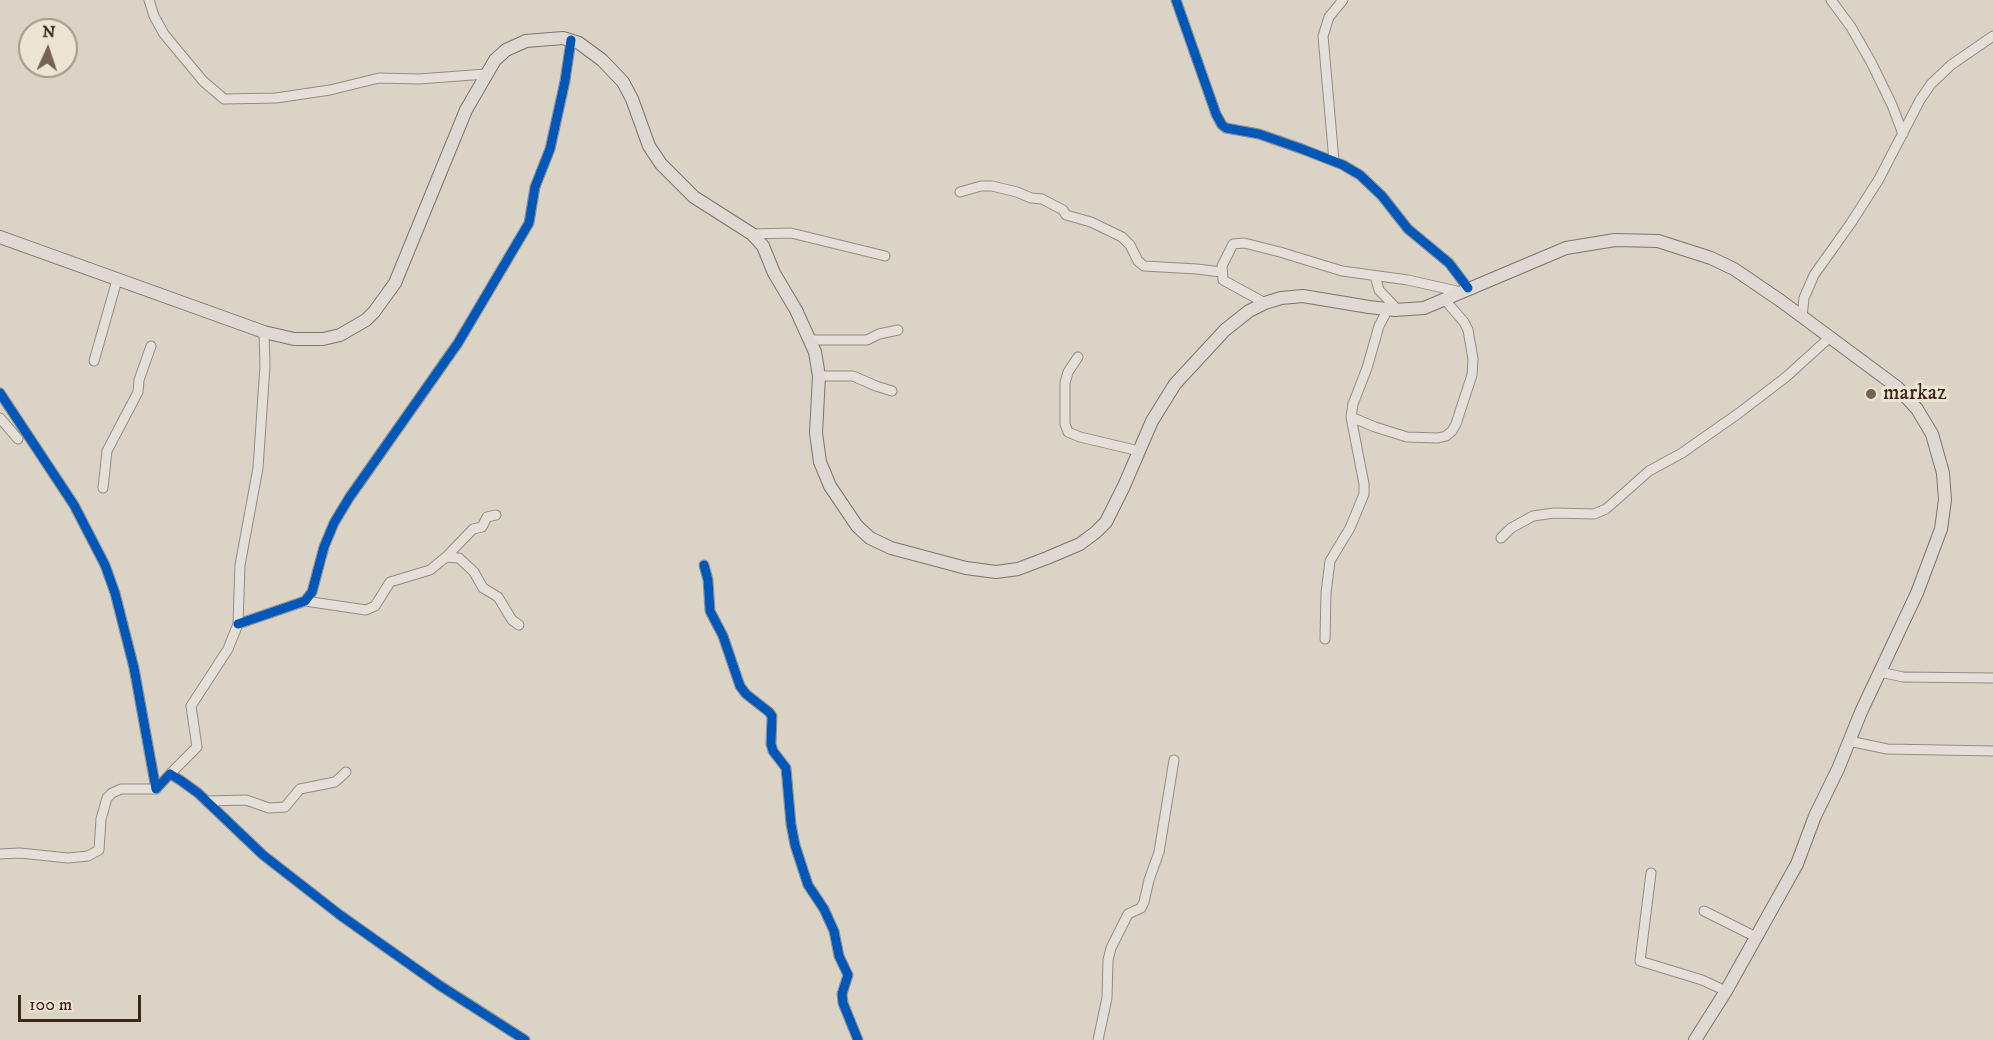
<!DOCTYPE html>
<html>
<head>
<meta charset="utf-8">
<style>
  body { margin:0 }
  #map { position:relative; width:1993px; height:1040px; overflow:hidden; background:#dbd3c5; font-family:"IM FELL DW Pica",serif }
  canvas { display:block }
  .north { position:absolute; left:18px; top:18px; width:60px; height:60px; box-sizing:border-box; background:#ede4d4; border:2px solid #a79887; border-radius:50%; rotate:3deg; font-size:16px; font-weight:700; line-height:24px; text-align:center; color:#3d2714 }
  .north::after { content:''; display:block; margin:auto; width:21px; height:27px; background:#746352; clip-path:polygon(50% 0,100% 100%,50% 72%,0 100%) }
  .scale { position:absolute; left:18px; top:995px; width:123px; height:27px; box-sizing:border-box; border:3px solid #3d2714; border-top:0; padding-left:8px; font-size:18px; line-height:21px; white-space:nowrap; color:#3d2714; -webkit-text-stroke:4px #ede4d4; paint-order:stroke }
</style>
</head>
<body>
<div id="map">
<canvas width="1993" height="1040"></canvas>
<div class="north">N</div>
<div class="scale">100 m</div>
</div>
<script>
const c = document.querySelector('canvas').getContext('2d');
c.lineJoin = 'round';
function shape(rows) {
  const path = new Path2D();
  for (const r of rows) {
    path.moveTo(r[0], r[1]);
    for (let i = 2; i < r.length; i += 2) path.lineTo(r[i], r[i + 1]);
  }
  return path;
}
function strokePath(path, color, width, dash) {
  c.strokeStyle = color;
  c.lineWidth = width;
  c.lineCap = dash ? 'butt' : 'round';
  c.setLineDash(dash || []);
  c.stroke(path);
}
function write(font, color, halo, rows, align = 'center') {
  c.font = font + ' "IM FELL DW Pica",serif';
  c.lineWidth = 6;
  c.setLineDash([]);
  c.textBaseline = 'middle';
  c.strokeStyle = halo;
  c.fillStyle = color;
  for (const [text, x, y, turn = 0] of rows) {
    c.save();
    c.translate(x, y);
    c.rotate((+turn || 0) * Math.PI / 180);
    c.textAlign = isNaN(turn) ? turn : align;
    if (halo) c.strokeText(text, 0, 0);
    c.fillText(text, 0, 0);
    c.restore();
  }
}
const minor = shape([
  [149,0,154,16,164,34,203,81,224,99,276,98,330,90,379,78,419,79,486,74],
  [1176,0,1216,114,1222,125,1226,128,1259,134,1302,149,1343,165,1360,175,1382,196,1408,229,1449,263,1468,288],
  [1831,0,1851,27,1871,62,1892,105,1903,134],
  [1334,161,1323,36,1329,17,1343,0],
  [960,192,981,186,992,186,1017,192,1031,198,1042,199,1063,210,1066,215,1091,222,1122,237,1130,245,1138,261,1144,266,1197,269,1221,272],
  [752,234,791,233,885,256],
  [1375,276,1379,290,1398,310],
  [1265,303,1223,280,1222,266,1233,244,1244,243,1280,252,1342,271,1408,280,1461,292],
  [1802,317,1804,298,1814,275,1851,223,1879,179,1920,100,1931,84,1951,65,1993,36],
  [810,340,867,340,879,334,898,330],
  [1078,357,1068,372,1065,383,1065,424,1068,432,1080,437,1139,451],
  [94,361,117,280],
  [819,376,853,376,876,386,892,391],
  [0,393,74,505,105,565,115,593,134,668,156,789,170,774,180,780,198,793,263,855,340,915,439,985,525,1040],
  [1351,417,1375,427,1407,437,1438,438,1446,436,1452,431,1456,424,1472,375,1473,359,1468,330,1464,322,1445,300],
  [0,418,18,439],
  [103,488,107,451,138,392,139,380,151,346],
  [1501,538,1511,528,1533,516,1554,513,1594,514,1606,509,1649,471,1682,453,1739,413,1786,377,1829,338],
  [446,557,459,558,474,572,483,588,498,597,512,620,519,625],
  [704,565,708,580,710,611,723,636,740,686,746,694,769,712,772,716,771,744,773,751,786,768,791,824,795,845,808,885,824,909,834,931,839,956,848,975,842,994,843,1003,858,1040],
  [305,601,366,610,375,606,390,582,430,570,446,557,473,529,482,527,487,517,496,515],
  [238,624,305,601,312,592,324,547,334,523,349,498,458,343,529,223,535,187,550,149,565,81,571,40],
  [1325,639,1326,593,1330,561,1350,528,1364,494,1364,484,1351,417,1353,404,1367,368,1379,326,1388,309],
  [1880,672,1903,677,1993,678],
  [1849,741,1887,749,1993,751],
  [170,774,197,747,191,706,228,649,238,624,240,565,258,468,265,366,264,332],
  [206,801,246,800,269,808,285,807,300,789,335,782,346,772],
  [0,854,20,853,68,858,88,856,99,850,101,819,107,798,112,793,121,789,156,789],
  [1651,873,1640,961,1702,980,1726,991],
  [1704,911,1756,937],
  [1098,1040,1107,998,1108,960,1111,948,1128,914,1141,908,1144,902,1149,880,1159,852,1174,760]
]);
const major = shape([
  [0,237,264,332,294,339,323,339,340,335,366,320,374,312,395,283,466,110,495,60,506,50,526,41,563,38,579,43,602,60,623,82,632,99,649,146,661,164,694,197,752,234,763,246,774,273,796,310,815,352,819,376,816,433,820,462,830,486,857,526,870,538,891,548,966,568,996,572,1018,569,1047,558,1080,544,1096,532,1106,522,1124,486,1152,421,1175,384,1225,330,1249,311,1265,303,1281,298,1303,296,1369,307,1395,310,1424,308,1566,248,1615,240,1658,241,1711,258,1734,269,1781,301,1897,387,1917,409,1932,434,1943,473,1945,500,1941,529,1917,593,1861,712,1838,769,1815,816,1797,864,1726,991,1695,1040]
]);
strokePath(minor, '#948c82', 11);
strokePath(major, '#7d756b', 14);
strokePath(minor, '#e4e0d9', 9);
strokePath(major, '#dedad3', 12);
strokePath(shape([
  [1176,0,1216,114,1222,125,1226,128,1259,134,1302,149,1343,165,1360,175,1382,196,1408,229,1449,263,1468,288],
  [0,393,74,505,105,565,115,593,134,668,156,789,170,774,180,780,198,793,263,855,340,915,439,985,525,1040],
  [704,565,708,580,710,611,723,636,740,686,746,694,769,712,772,716,771,744,773,751,786,768,791,824,795,845,808,885,824,909,834,931,839,956,848,975,842,994,843,1003,858,1040],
  [238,624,305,601,312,592,324,547,334,523,349,498,458,343,529,223,535,187,550,149,565,81,571,40]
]), '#0057b8', 9);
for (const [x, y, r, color] of [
  [1871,394,6,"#746352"]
]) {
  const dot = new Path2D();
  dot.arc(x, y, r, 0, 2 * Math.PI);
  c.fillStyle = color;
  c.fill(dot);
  strokePath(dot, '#ede4d4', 2);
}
write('22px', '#3d2714', '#ede4d4', [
  ["markaz",1883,394]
], 'left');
</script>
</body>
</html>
